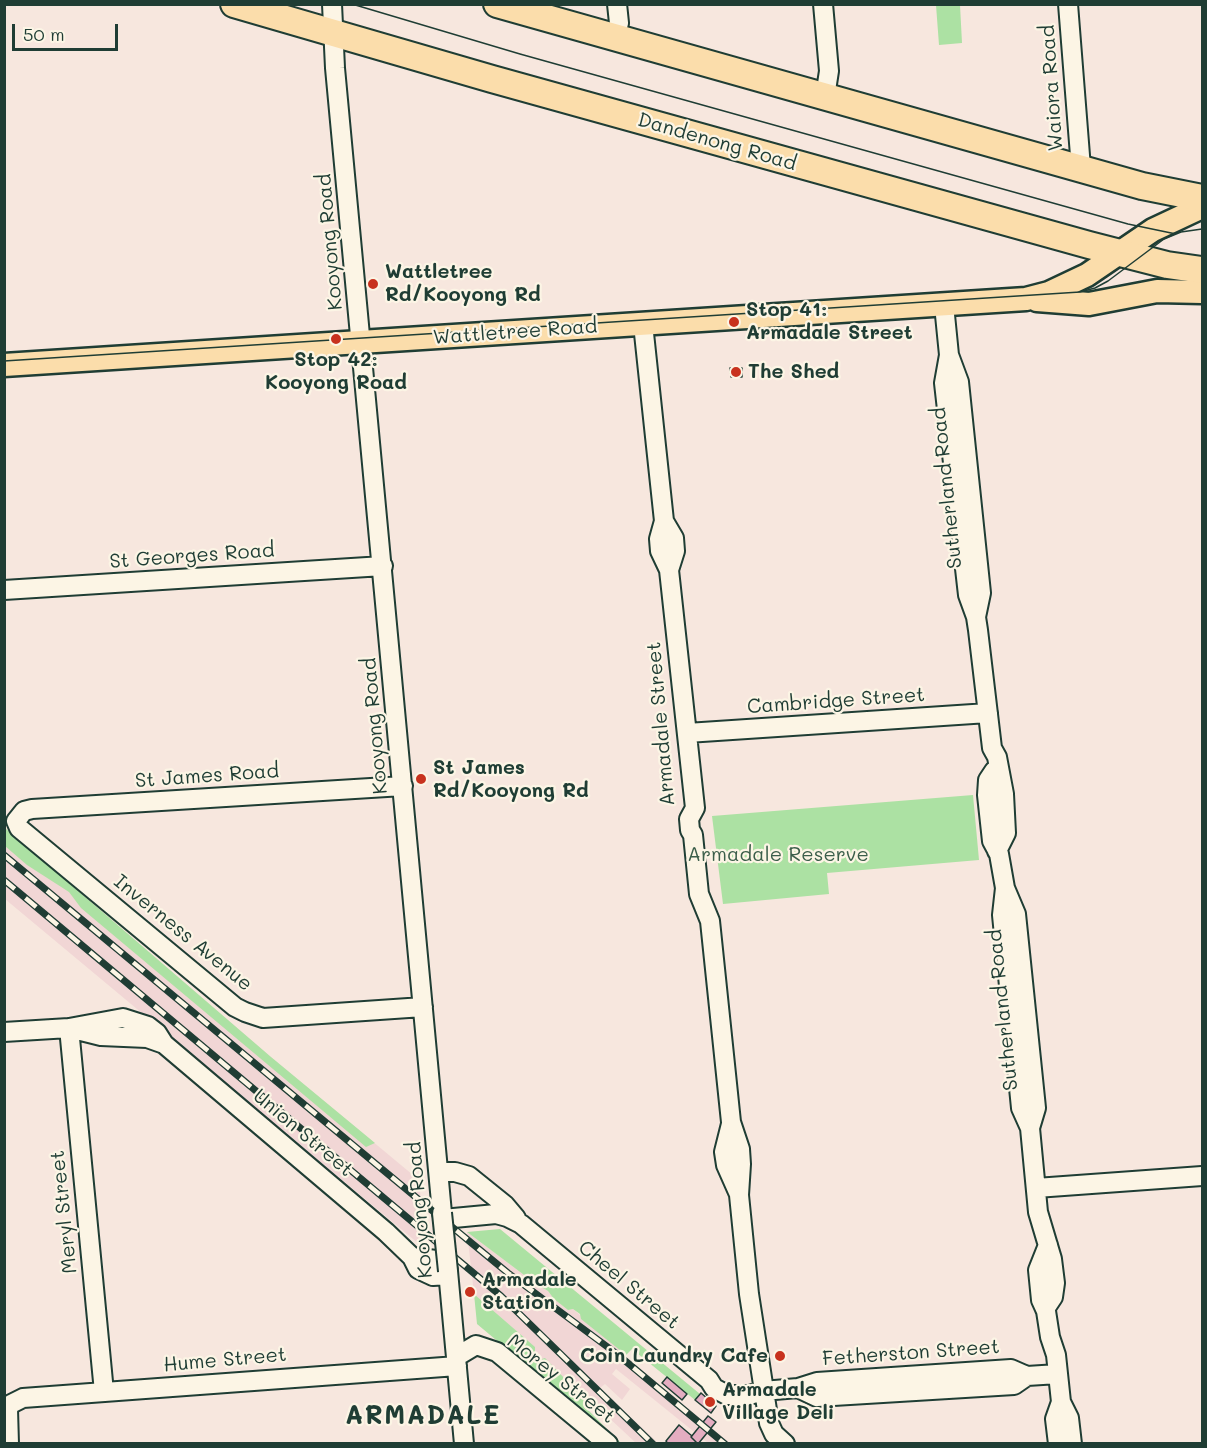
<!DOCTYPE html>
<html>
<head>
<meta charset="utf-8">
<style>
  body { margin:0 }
  #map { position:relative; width:1207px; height:1448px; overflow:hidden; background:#f7e7de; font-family:Mali,sans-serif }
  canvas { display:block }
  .frame { position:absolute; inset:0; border:6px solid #1f3d34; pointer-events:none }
  .scale { position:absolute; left:12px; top:24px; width:106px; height:27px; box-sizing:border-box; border:3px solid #1f3d34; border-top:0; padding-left:8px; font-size:18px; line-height:21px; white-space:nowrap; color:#1f3d34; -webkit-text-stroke:4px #fcf5e5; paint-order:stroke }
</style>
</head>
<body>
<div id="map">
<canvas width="1207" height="1448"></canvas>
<div class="frame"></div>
<div class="scale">50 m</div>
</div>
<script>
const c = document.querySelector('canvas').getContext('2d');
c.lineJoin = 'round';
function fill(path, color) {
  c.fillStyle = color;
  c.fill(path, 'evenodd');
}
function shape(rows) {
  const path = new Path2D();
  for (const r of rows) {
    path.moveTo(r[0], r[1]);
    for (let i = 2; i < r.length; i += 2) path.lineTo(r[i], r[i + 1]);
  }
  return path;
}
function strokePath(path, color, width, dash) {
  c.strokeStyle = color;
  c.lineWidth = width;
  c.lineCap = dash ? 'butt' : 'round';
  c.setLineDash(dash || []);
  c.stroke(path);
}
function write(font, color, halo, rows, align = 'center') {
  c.font = font + ' Mali,sans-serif';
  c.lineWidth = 4.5;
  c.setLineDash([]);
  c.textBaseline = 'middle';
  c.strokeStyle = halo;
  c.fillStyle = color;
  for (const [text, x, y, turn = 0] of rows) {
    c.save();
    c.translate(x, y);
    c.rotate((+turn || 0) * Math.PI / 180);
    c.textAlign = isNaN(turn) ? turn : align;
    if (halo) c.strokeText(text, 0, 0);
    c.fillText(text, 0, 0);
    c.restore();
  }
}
fill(shape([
  [4,828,271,1057,419,1180,425,1249,5,899],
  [467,1232,536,1284,548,1291,554,1299,568,1310,573,1309,580,1315,626,1355,625,1357,730,1443,708,1443,616,1369,612,1374,630,1389,622,1400,605,1384,600,1388,658,1443,636,1443,592,1402,589,1404,545,1359,542,1359,535,1352,534,1347,474,1294]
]), '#f1d6d5');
fill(shape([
  [936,5,960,5,962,43,939,45],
  [973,795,979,860,827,873,829,894,723,904,712,816],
  [5,828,271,1057,375,1143,366,1147,81,908,69,892,27,865,5,846],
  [500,1229,700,1394,695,1400,632,1349,626,1355,581,1319,580,1314,573,1309,568,1310,554,1299,548,1291,536,1284,467,1232],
  [474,1294,535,1347,535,1352,542,1359,545,1358,589,1404,586,1408,621,1443,619,1443,477,1324]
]), '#ace1a3');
const building = shape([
  [730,368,742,368,742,377,731,377,730,368],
  [667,1377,687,1394,682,1400,662,1383,667,1377],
  [701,1393,716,1406,711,1413,695,1400,701,1393],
  [708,1416,716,1422,698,1444,691,1437,708,1416],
  [679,1425,692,1436,691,1437,698,1444,668,1444,666,1441,679,1425]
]);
fill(building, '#e4adc1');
strokePath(building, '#1f3d34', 1.5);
const minor = shape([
  [332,4,335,68,442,1213],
  [823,4,829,71,825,97],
  [1068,4,1081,168],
  [615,38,619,23,617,4],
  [944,305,949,355,944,383,952,454,968,595,976,617],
  [643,324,664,521,659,539,660,551,669,570,695,808,689,819,690,830,693,835,699,894,710,921,731,1122,740,1149,741,1164,739,1195,749,1294,769,1423,774,1434,785,1444],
  [949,355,959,382,981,593,976,617,978,630,992,748,997,757,1004,794,1006,833,997,851],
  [664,521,674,538,675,551,669,570],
  [4,590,383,566],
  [687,733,988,713],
  [999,768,994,771,988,780,987,795,992,841,999,854,1005,888,1016,914,1036,1108,1030,1128],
  [403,786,32,809,24,811,16,821,19,828,235,1007,245,1012,263,1018,423,1007],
  [1005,888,1002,915,1021,1108,1030,1128,1038,1212,1052,1259,1055,1283,1053,1297,1045,1309],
  [69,1028,104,1392],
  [77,1030,101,1036,147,1038,164,1044],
  [4,1032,69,1028,123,1018,148,1026,157,1033,164,1044,386,1232,412,1257,418,1269,433,1276,448,1275],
  [731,1124,724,1152,726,1165,738,1192],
  [439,1172,455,1172,469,1176,505,1205,516,1218],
  [1036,1188,1202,1176],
  [443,1219,496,1214,507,1217,521,1224,709,1380,714,1388,727,1395,749,1395,763,1391,798,1388,817,1382,1011,1369,1027,1376,1058,1374],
  [1048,1245,1038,1270,1041,1300,1046,1311,1050,1337,1056,1355,1061,1402,1069,1418,1072,1444],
  [412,1257,436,1260],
  [448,1271,464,1444],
  [456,1357,476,1345,497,1352,608,1444],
  [798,1388,817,1397,1014,1385,1027,1376],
  [9,1444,8,1409,11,1404,23,1398,457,1366],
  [1058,1444,1055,1419,1061,1402]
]);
const major = shape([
  [1037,300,1089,304,1157,291,1202,292],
  [4,365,1026,299,1049,293,1087,275,1153,230,1202,207]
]);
const highway = shape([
  [234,4,492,79,1089,245,1167,265,1202,270],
  [497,4,1142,186,1202,198]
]);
strokePath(minor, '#1f3d34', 22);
strokePath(major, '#1f3d34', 27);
strokePath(highway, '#1f3d34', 30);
strokePath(minor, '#fcf5e5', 18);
strokePath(major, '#fbddab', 22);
strokePath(highway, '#fbddab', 26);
strokePath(shape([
  [352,4,520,54,1128,224,1176,234],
  [4,361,1080,292,1095,288,1108,281,1164,239,1181,232,1202,229]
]), '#1f3d34', 1.5);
const rail = shape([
  [4,855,418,1199,508,1273,617,1354,725,1444],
  [4,880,501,1296,653,1444]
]);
strokePath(rail, '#1f3d34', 7);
strokePath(rail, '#fcf5e5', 4.5, [14]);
const minorBridge = shape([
  [442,1213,448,1271]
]);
strokePath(minorBridge, '#1f3d34', 22, []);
strokePath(minorBridge, '#fcf5e5', 18);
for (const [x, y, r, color] of [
  [373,284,6,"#c8321e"],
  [734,322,6,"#c8321e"],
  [336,339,6,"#c8321e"],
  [736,372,6,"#c8321e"],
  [421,779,6,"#c8321e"],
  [470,1292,6,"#c8321e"],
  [780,1356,6,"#c8321e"],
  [710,1402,6,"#c8321e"]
]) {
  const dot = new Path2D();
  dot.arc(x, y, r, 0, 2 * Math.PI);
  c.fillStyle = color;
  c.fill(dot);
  strokePath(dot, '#fcf5e5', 2);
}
write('20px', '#1f3d34', '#fcf5e5', [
  ["Waiora Road",1052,88,-94],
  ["Dandenong Road",717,142,16],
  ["Kooyong Road",330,242,-95],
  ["Wattletree Road",515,332,-4],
  ["Sutherland Road",947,488,-96],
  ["St Georges Road",192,556,-4],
  ["Cambridge Street",836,701,-4],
  ["Armadale Street",661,724,-95],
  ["Kooyong Road",375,726,-95],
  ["St James Road",207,776,-4],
  ["Inverness Avenue",183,933,39],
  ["Sutherland Road",1003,1010,-96],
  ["Union Street",303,1133,40],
  ["Kooyong Road",420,1210,-95],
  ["Meryl Street",64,1212,-96],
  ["Cheel Street",629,1285,40],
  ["Fetherston Street",911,1353,-4],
  ["Hume Street",225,1360,-5],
  ["Morey Street",561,1379,38]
]);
write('bold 20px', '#1f3d34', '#fcf5e5', [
  ["Wattletree",385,272],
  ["Rd/Kooyong Rd",385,295],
  ["Stop 41:",746,310],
  ["Armadale Street",746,333],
  ["Stop 42:",336,360,"center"],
  ["Kooyong Road",336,383,"center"],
  ["The Shed",748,372],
  ["St James",433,768],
  ["Rd/Kooyong Rd",433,791],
  ["Armadale",482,1280],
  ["Station",482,1303],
  ["Coin Laundry Cafe",768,1356,"right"],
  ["Armadale",722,1390],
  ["Village Deli",722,1413]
], 'left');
write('20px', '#3b5e4a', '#fcf5e5', [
  ["Armadale Reserve",778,855]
]);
c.letterSpacing = '1.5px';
write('bold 26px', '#1f3d34', '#fcf5e5', [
  ["ARMADALE",423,1416]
]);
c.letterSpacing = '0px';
</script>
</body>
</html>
